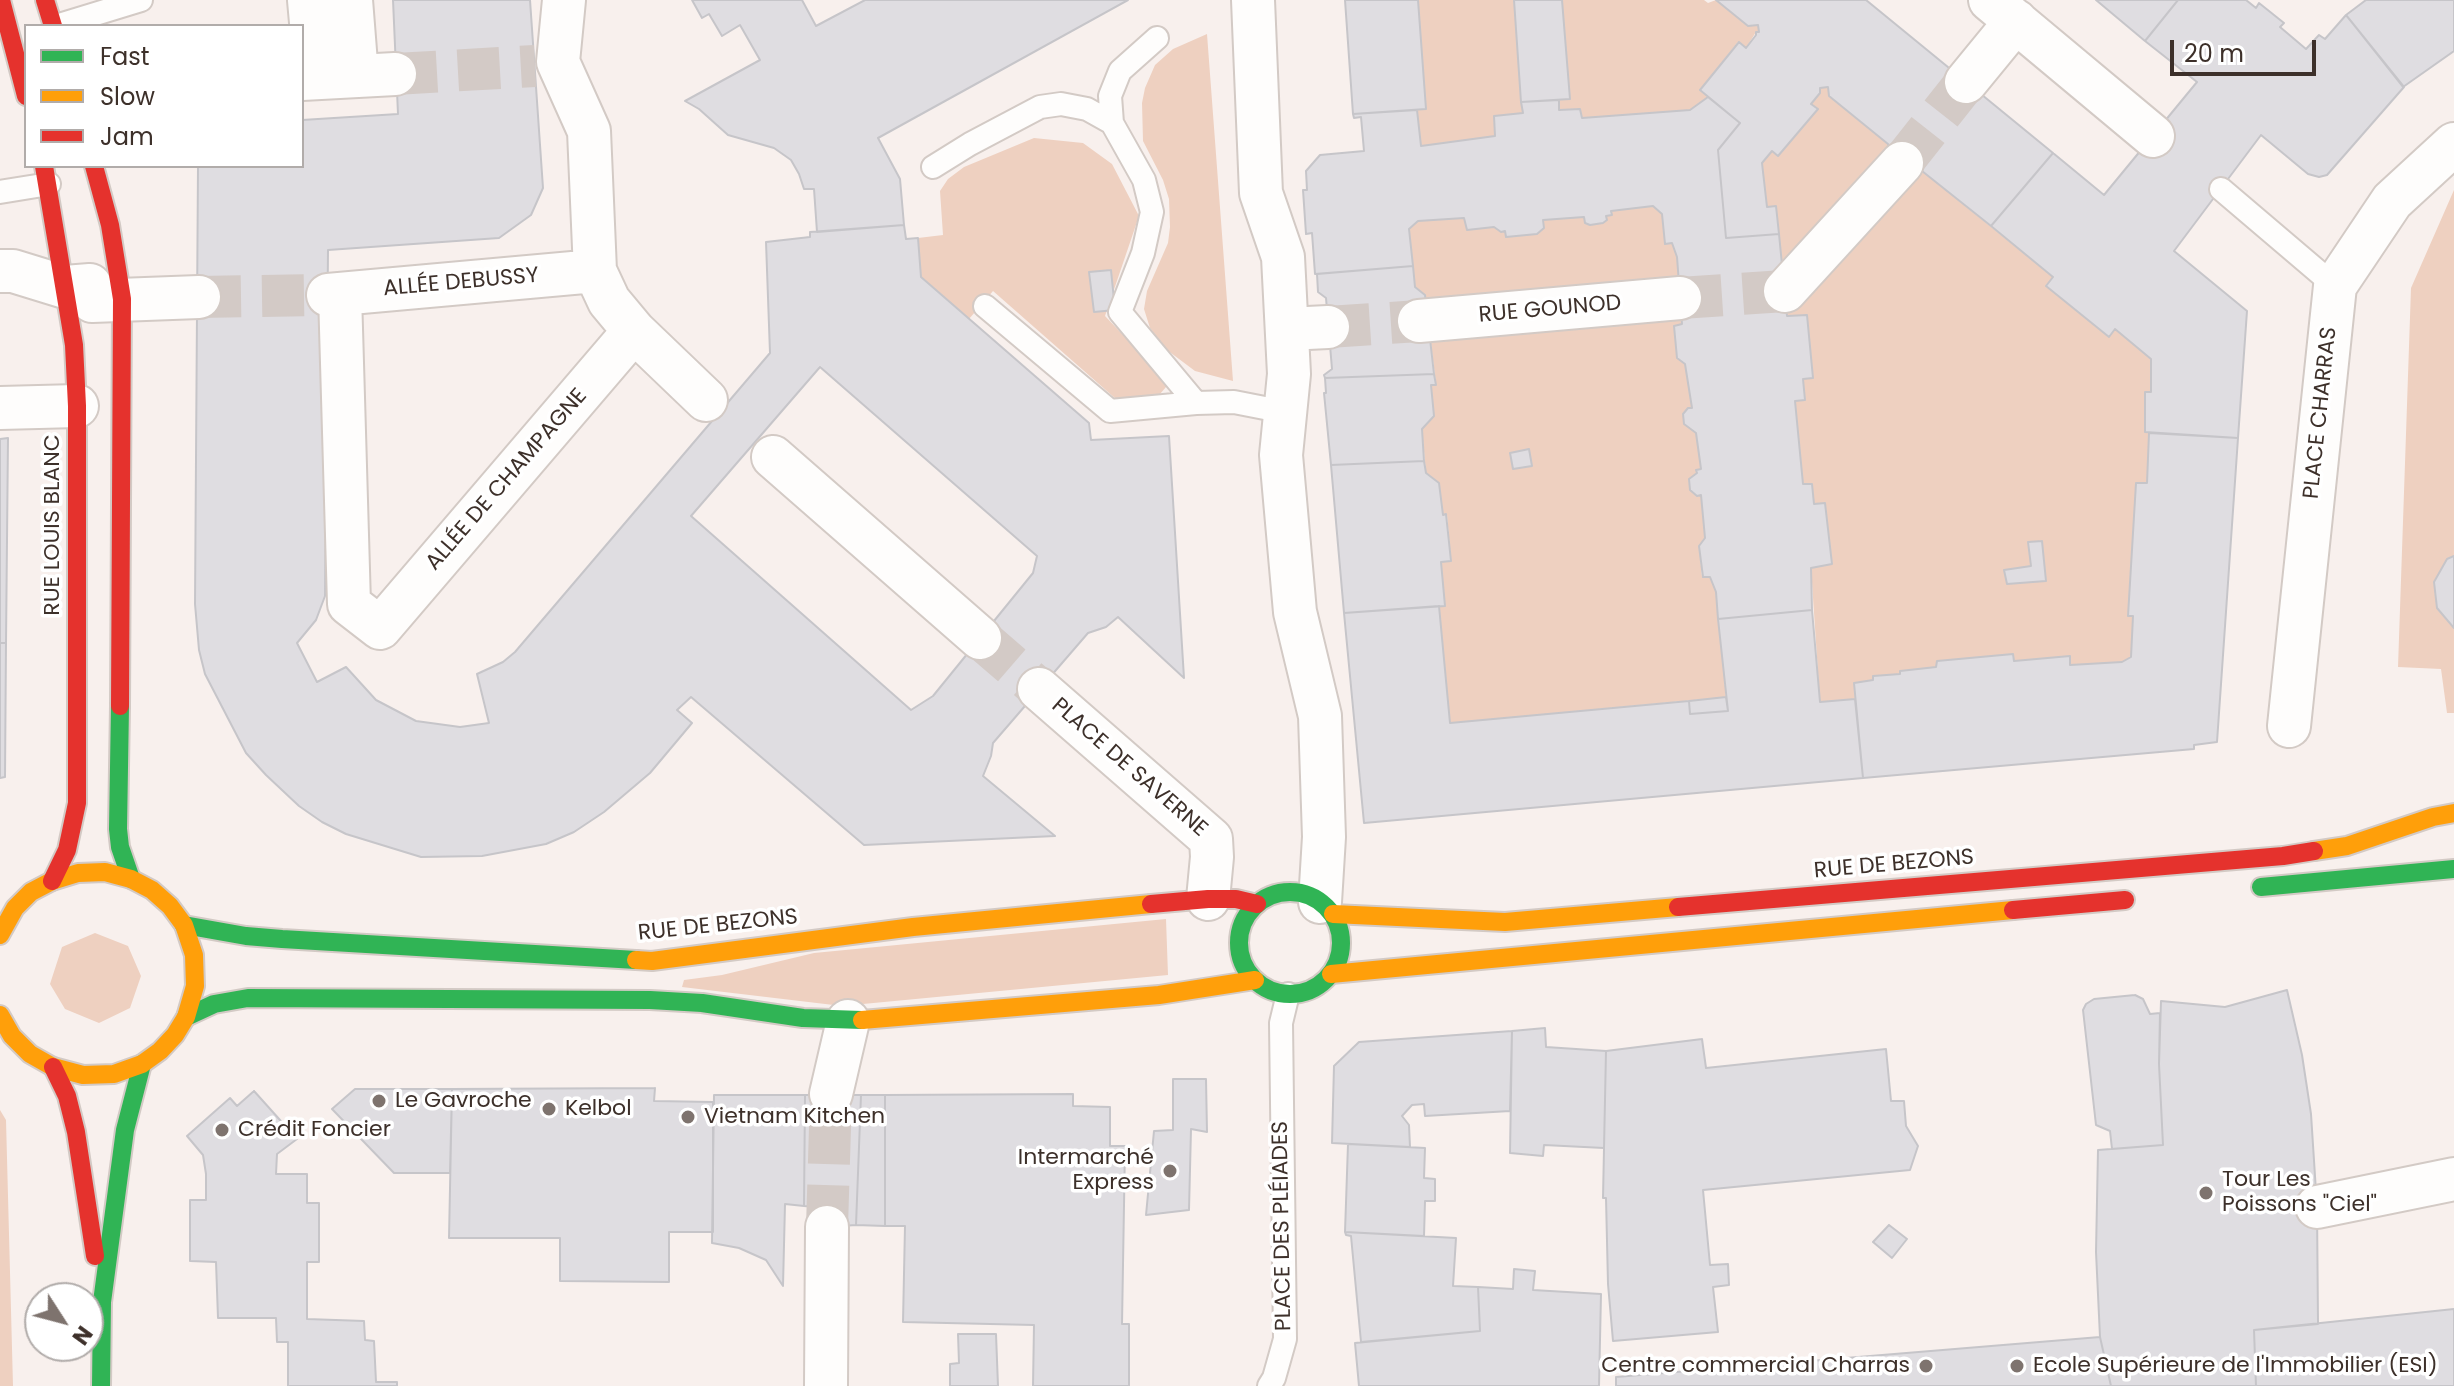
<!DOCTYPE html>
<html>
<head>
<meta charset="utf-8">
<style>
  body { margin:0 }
  #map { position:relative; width:2454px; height:1386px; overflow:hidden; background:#f8f0ed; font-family:Poppins,sans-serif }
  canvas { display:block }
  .legend { position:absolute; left:24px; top:24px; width:280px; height:144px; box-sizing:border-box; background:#fff; border:2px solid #b1acaa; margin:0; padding:10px 14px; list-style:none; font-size:24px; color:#3d302a }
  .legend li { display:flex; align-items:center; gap:16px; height:40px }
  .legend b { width:40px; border:2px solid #b1acaa }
  .north { position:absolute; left:24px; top:1282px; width:80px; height:80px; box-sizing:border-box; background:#fff; border:2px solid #b1acaa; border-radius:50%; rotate:126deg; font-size:22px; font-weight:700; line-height:32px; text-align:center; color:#3d302a }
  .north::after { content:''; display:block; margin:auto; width:28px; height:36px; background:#7e736e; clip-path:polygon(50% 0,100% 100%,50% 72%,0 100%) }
  .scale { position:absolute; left:2170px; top:40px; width:146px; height:36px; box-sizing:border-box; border:4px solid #3d302a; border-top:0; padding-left:10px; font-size:24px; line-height:28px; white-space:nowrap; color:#3d302a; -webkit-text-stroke:6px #fff; paint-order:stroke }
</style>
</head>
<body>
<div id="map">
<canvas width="2454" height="1386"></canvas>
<ul class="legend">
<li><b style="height:10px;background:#30b455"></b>Fast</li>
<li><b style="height:10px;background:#ff9f0a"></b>Slow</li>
<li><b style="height:10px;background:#e5322d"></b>Jam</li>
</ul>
<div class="north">N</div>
<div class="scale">20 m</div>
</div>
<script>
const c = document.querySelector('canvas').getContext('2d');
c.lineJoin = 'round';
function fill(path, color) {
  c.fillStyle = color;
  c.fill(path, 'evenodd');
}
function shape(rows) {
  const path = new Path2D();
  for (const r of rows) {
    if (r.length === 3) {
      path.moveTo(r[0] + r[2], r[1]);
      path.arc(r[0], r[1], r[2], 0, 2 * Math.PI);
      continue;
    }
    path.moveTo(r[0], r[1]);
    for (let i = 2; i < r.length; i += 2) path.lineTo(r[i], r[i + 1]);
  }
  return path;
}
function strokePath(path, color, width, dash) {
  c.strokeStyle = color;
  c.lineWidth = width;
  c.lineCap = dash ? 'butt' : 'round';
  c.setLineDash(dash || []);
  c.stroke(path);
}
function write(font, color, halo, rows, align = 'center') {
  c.font = font + ' Poppins,sans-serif';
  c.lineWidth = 7;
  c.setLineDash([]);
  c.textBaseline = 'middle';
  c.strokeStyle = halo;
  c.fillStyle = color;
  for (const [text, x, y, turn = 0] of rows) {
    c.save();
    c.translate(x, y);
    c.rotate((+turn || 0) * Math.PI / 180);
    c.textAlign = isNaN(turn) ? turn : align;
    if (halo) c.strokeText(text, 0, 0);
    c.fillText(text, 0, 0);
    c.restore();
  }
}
fill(shape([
  [1418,0,1704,0,1708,3,1716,0,1748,26,1758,25,1759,32,1756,32,1746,48,1738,42,1700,90,1708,97,1690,110,1582,118,1580,109,1559,110,1521,103,1523,113,1494,116,1495,136,1421,146,1417,110,1426,109],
  [1207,34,1233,381,1195,371,1167,350,1150,328,1144,309,1147,291,1168,243,1170,227,1169,199,1163,180,1143,141,1142,103,1145,88,1155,65,1173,49],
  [1828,87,1829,96,1888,144,1890,154,1915,175,1922,171,2053,277,2047,287,2108,336,2115,329,2151,359,2151,392,2145,393,2145,432,2149,433,2147,483,2136,483,2128,615,2133,616,2131,657,2122,662,2070,665,2070,656,2014,661,2013,654,1937,661,1936,667,1900,671,1900,674,1873,676,1873,680,1855,683,1855,699,1820,702,1811,568,1832,564,1825,504,1814,504,1812,484,1803,484,1795,401,1805,400,1803,379,1813,377,1807,316,1787,316,1767,207,1762,163,1772,151,1779,155,1817,109,1811,104,1820,93,1820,88],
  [1034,138,1083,143,1112,164,1139,216,1105,316,1167,381,1166,387,1160,394,1116,399,993,291,969,319,921,277,918,238,943,235,940,191,948,179,964,167],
  [2454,190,2454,713,2447,713,2441,669,2398,667,2411,288],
  [1653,206,1662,214,1665,243,1672,243,1677,257,1682,324,1674,326,1677,358,1685,364,1692,408,1688,408,1683,414,1684,424,1696,433,1701,469,1689,480,1691,490,1697,496,1701,495,1705,538,1699,546,1702,577,1710,577,1716,592,1726,697,1450,723,1439,606,1445,605,1441,562,1451,560,1447,515,1443,515,1439,483,1426,473,1422,429,1431,385,1436,384,1425,296,1415,287,1409,229,1418,221,1464,218,1467,230,1494,227,1501,232,1505,231,1507,237,1537,234,1544,228,1543,220,1584,217,1585,223,1590,225,1603,223,1607,220,1606,216,1611,215,1611,211],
  [1166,919,1168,975,842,1006,682,987,684,980,722,975,814,953],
  [95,933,128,946,141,976,130,1008,99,1023,65,1009,50,984,62,947],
  [0,1110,6,1120,13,1386,0,1386]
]), '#eed0c0');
const building = shape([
  [393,0,530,0,543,188,531,215,499,238,328,250,325,596,316,620,297,643,317,682,346,667,376,700,416,721,460,727,489,723,477,674,503,662,515,652,770,353,766,242,810,237,810,232,904,225,906,239,918,238,921,277,1089,423,1091,440,1169,436,1184,678,1118,617,1106,627,1088,633,993,743,991,756,983,776,1055,836,864,845,691,697,677,710,692,723,650,773,604,812,574,832,546,844,482,856,421,857,346,834,322,822,299,806,266,775,246,753,205,674,199,650,195,604,198,166,302,166,302,120,398,114,393,0],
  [820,367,1037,556,1033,573,933,696,911,710,691,516,820,367],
  [692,0,802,0,816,26,865,0,1128,0,878,138,900,179,904,225,817,232,814,189,804,189,799,174,791,160,774,148,728,135,699,109,685,101,760,60,740,25,722,36,709,14,702,18,692,0],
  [1345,0,1418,0,1426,109,1353,114,1345,0],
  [1514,0,1562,0,1570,99,1521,102,1514,0],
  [1716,0,1866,0,2053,153,1991,226,1922,171,1916,175,1890,154,1888,144,1829,96,1828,87,1820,88,1820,93,1811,104,1818,109,1778,156,1772,151,1762,163,1767,207,1776,206,1779,234,1726,238,1718,150,1740,123,1700,90,1739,42,1746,48,1756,35,1756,32,1759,32,1758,25,1748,26,1716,0],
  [2096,0,2178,0,2145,41,2096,0],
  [2178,0,2246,0,2256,8,2259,3,2284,23,2280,27,2306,49,2319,35,2325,39,2346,15,2404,87,2327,175,2319,177,2308,174,2261,135,2174,251,2247,311,2238,438,2145,432,2145,392,2151,392,2151,359,2115,329,2109,337,2046,286,2053,277,1991,226,2053,153,2104,195,2197,82,2145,41,2178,0],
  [2366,0,2454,0,2454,51,2403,87,2346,15,2366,0],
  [1708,97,1740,123,1718,150,1726,238,1779,234,1787,316,1807,315,1813,378,1803,379,1805,400,1795,401,1803,484,1812,484,1814,504,1825,503,1832,564,1811,568,1812,610,1718,619,1716,592,1710,577,1703,577,1699,546,1705,538,1701,495,1697,496,1690,490,1689,479,1697,473,1696,470,1701,469,1696,433,1684,424,1683,414,1688,408,1692,408,1685,364,1677,358,1674,326,1682,324,1677,257,1672,243,1665,244,1662,214,1653,206,1611,211,1612,215,1606,216,1607,220,1603,223,1590,225,1585,223,1584,217,1543,220,1544,228,1537,234,1506,237,1505,231,1501,232,1494,227,1467,230,1464,218,1418,221,1409,229,1413,266,1315,274,1312,233,1306,234,1303,190,1307,190,1306,171,1320,155,1364,151,1361,117,1354,118,1353,114,1417,110,1421,146,1495,136,1494,116,1523,113,1521,102,1559,100,1559,110,1580,109,1582,118,1690,110,1708,97],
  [1413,266,1415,287,1425,295,1434,374,1325,378,1324,375,1332,369,1326,298,1318,292,1317,274,1413,266],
  [1111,270,1115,310,1094,312,1089,272,1111,270],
  [1434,374,1436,385,1431,385,1434,416,1422,429,1424,461,1331,465,1324,393,1326,393,1325,378,1434,374],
  [2149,433,2238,438,2217,742,2194,745,2194,749,1863,778,1854,683,1873,680,1873,676,1900,674,1900,671,1936,667,1937,661,2013,654,2014,661,2070,656,2070,665,2122,662,2131,657,2133,616,2128,616,2136,483,2147,483,2149,433],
  [8,438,6,643,0,643,0,439,8,438],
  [1529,449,1532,466,1513,469,1510,453,1529,449],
  [1424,461,1426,473,1439,483,1443,515,1446,514,1451,561,1441,562,1445,606,1344,613,1331,465,1424,461],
  [2042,541,2046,581,2007,584,2004,570,2031,566,2028,542,2042,541],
  [2454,556,2454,628,2437,608,2434,582,2447,559,2454,556],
  [1439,606,1450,723,1689,701,1690,714,1728,711,1718,619,1812,610,1820,702,1855,699,1863,778,1364,823,1344,613,1439,606],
  [0,643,6,643,5,777,0,778,0,643],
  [1726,697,1728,711,1690,714,1689,701,1726,697],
  [2287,990,2302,1055,2311,1114,2317,1207,2318,1324,2254,1330,2256,1386,2111,1386,2100,1337,2096,1252,2098,1150,2163,1145,2159,1064,2161,1001,2225,1007,2287,990],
  [2135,995,2143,999,2150,1014,2160,1013,2159,1064,2163,1145,2112,1149,2110,1131,2096,1125,2083,1010,2086,1004,2094,999,2135,995],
  [1545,1028,1546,1047,1606,1051,1604,1148,1544,1145,1543,1156,1510,1153,1512,1031,1545,1028],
  [1512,1031,1510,1111,1425,1116,1424,1104,1412,1105,1402,1116,1409,1125,1410,1147,1332,1143,1334,1066,1359,1042,1512,1031],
  [1702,1039,1706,1068,1886,1049,1891,1101,1904,1101,1906,1126,1918,1146,1910,1170,1703,1190,1710,1265,1728,1264,1729,1285,1713,1287,1718,1332,1613,1341,1608,1284,1606,1198,1603,1198,1606,1051,1702,1039],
  [1173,1079,1206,1079,1207,1132,1191,1129,1189,1210,1146,1215,1154,1131,1173,1130,1173,1079],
  [655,1088,654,1101,713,1102,713,1232,669,1232,669,1282,560,1281,560,1238,449,1238,452,1089,655,1088],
  [355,1089,452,1089,450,1173,394,1173,332,1109,355,1089],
  [254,1091,297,1139,277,1154,276,1174,307,1174,307,1203,319,1203,319,1262,307,1262,307,1319,364,1321,365,1340,374,1341,376,1382,397,1382,397,1386,288,1386,288,1342,277,1342,276,1318,218,1318,216,1262,190,1261,190,1200,206,1200,206,1174,203,1155,187,1136,230,1098,237,1106,254,1091],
  [1073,1094,1073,1106,1110,1107,1110,1146,1125,1146,1122,1324,1129,1324,1129,1386,1033,1386,1034,1325,903,1322,905,1226,885,1226,885,1095,1073,1094],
  [714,1095,805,1095,804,1206,785,1204,783,1286,766,1260,739,1248,712,1243,714,1095],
  [805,1095,861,1095,856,1225,827,1227,826,1208,804,1206,805,1095],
  [861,1095,885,1095,885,1226,856,1225,861,1095],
  [1348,1144,1425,1148,1424,1178,1435,1179,1435,1201,1425,1201,1424,1236,1345,1232,1348,1144],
  [1889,1225,1907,1239,1892,1258,1873,1242,1889,1225],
  [1345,1232,1456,1238,1453,1286,1478,1287,1480,1331,1361,1342,1351,1236,1346,1235,1345,1232],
  [1514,1269,1535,1271,1533,1290,1601,1294,1599,1386,1359,1386,1355,1343,1480,1331,1478,1287,1513,1289,1514,1269],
  [2454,1309,2454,1386,2256,1386,2254,1330,2454,1309],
  [958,1334,996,1334,998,1386,950,1386,950,1364,959,1363,958,1334],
  [2100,1337,2111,1386,1616,1386,1616,1377,2100,1337]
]);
fill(building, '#dfdde1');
strokePath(building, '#c6c5c9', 2);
strokePath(shape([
  [395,74,535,66],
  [1902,163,1966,82],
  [199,297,328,295],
  [1680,298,1785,291],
  [1328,327,1419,321],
  [980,638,1039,689],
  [827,1227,831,1094]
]), '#d3cac6', 42, [42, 21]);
const lane = shape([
  [56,26,141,0],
  [1112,123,1110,96,1120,71,1157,38],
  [933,167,970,144,1040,107,1061,104,1087,109,1112,123,1144,180,1152,212,1143,253,1120,312,1196,403,1234,402,1285,412],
  [2221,189,2335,286],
  [0,192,49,184],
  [985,306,1110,411,1196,403],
  [1269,1386,1274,1378,1285,1339,1281,1023,1288,994]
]);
const street = shape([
  [309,0,316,78],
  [351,0,357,76],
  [564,0,558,62,589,131,595,271,609,301,634,331,706,400],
  [1253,0,1261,193,1283,257,1289,374,1281,455,1295,612,1320,716,1324,837,1320,902],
  [1990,0,2153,136],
  [302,79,395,74],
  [1966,82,2016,21],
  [0,271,13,271,65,287,90,285,92,301,199,297],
  [1785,291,1902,163],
  [340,294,349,604,380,628,634,331],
  [328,295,595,271],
  [1419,321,1680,298],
  [1287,329,1328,327],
  [0,408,77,406],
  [773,457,980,638],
  [1039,689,1211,839,1212,857,1208,899],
  [2289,726,2335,286,2392,201,2454,144],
  [831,1094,848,1021],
  [2317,1207,2454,1179],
  [826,1386,827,1227]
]);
const fast = shape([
  [120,706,118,829,120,847,131,879],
  [2261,887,2454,869],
  [1290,943,51],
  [184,925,246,936,282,939,636,960],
  [186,1017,214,1004,248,998,650,1000,702,1003,803,1018,862,1020],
  [101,1386,102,1302,125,1130,142,1064]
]);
const slow = shape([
  [2314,851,2347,846,2433,817,2454,813],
  [1333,914,1505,922,1678,907],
  [0,935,15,908,31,892,52,881,78,873,105,872,131,879,152,890,170,906,184,925,194,955,195,986,186,1017,175,1035,160,1051,142,1064,114,1074,83,1075,53,1067,30,1054,12,1036,0,1015],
  [636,960,652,961,913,927,1151,904],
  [1331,974,2013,910],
  [862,1020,1159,995,1255,980]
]);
const jam = shape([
  [1,0,26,96],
  [45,0,53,26],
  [44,166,74,345,77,406,77,803,67,850,52,881],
  [94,166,110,225,122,299,120,706],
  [1151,904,1208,899,1236,899,1257,904],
  [1678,907,2283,856,2314,851],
  [2013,910,2125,900],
  [53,1067,67,1096,76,1132,95,1256]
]);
strokePath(lane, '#d3cac5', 26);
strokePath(street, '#d3cac5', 46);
strokePath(fast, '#d3cac5', 22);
strokePath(slow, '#d3cac5', 22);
strokePath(jam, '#d3cac5', 22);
strokePath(lane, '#fefdfc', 22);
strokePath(street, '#fefdfc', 42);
strokePath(fast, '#30b455', 18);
strokePath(slow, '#ff9f0a', 18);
strokePath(jam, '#e5322d', 18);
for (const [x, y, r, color] of [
  [379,1101,8,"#7e736e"],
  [549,1109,8,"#7e736e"],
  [688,1117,8,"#7e736e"],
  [222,1130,8,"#7e736e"],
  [1170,1171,8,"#7e736e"],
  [2206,1193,8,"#7e736e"],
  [1926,1366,8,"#7e736e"],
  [2017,1366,8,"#7e736e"]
]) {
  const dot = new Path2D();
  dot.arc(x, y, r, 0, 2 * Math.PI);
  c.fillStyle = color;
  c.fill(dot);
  strokePath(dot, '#fff', 3);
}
write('22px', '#3d302a', '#fff', [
  ["ALLÉE DEBUSSY",461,283,-5],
  ["RUE GOUNOD",1550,310,-5],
  ["PLACE CHARRAS",2321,413,-84],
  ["ALLÉE DE CHAMPAGNE",507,480,-49],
  ["RUE LOUIS BLANC",53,525,-90],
  ["PLACE DE SAVERNE",1129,768,41],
  ["RUE DE BEZONS",1894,865,-5],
  ["RUE DE BEZONS",718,926,-6],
  ["PLACE DES PLÉIADES",1283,1226,-91]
]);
write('22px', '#3d302a', '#fff', [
  ["Le Gavroche",395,1101],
  ["Kelbol",565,1109],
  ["Vietnam Kitchen",704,1117],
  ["Crédit Foncier",238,1130],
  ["Intermarché",1154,1158,"right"],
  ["Express",1154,1183,"right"],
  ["Tour Les",2222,1180],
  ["Poissons \"Ciel\"",2222,1205],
  ["Centre commercial Charras",1910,1366,"right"],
  ["Ecole Supérieure de l'Immobilier (ESI)",2033,1366]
], 'left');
</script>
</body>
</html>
